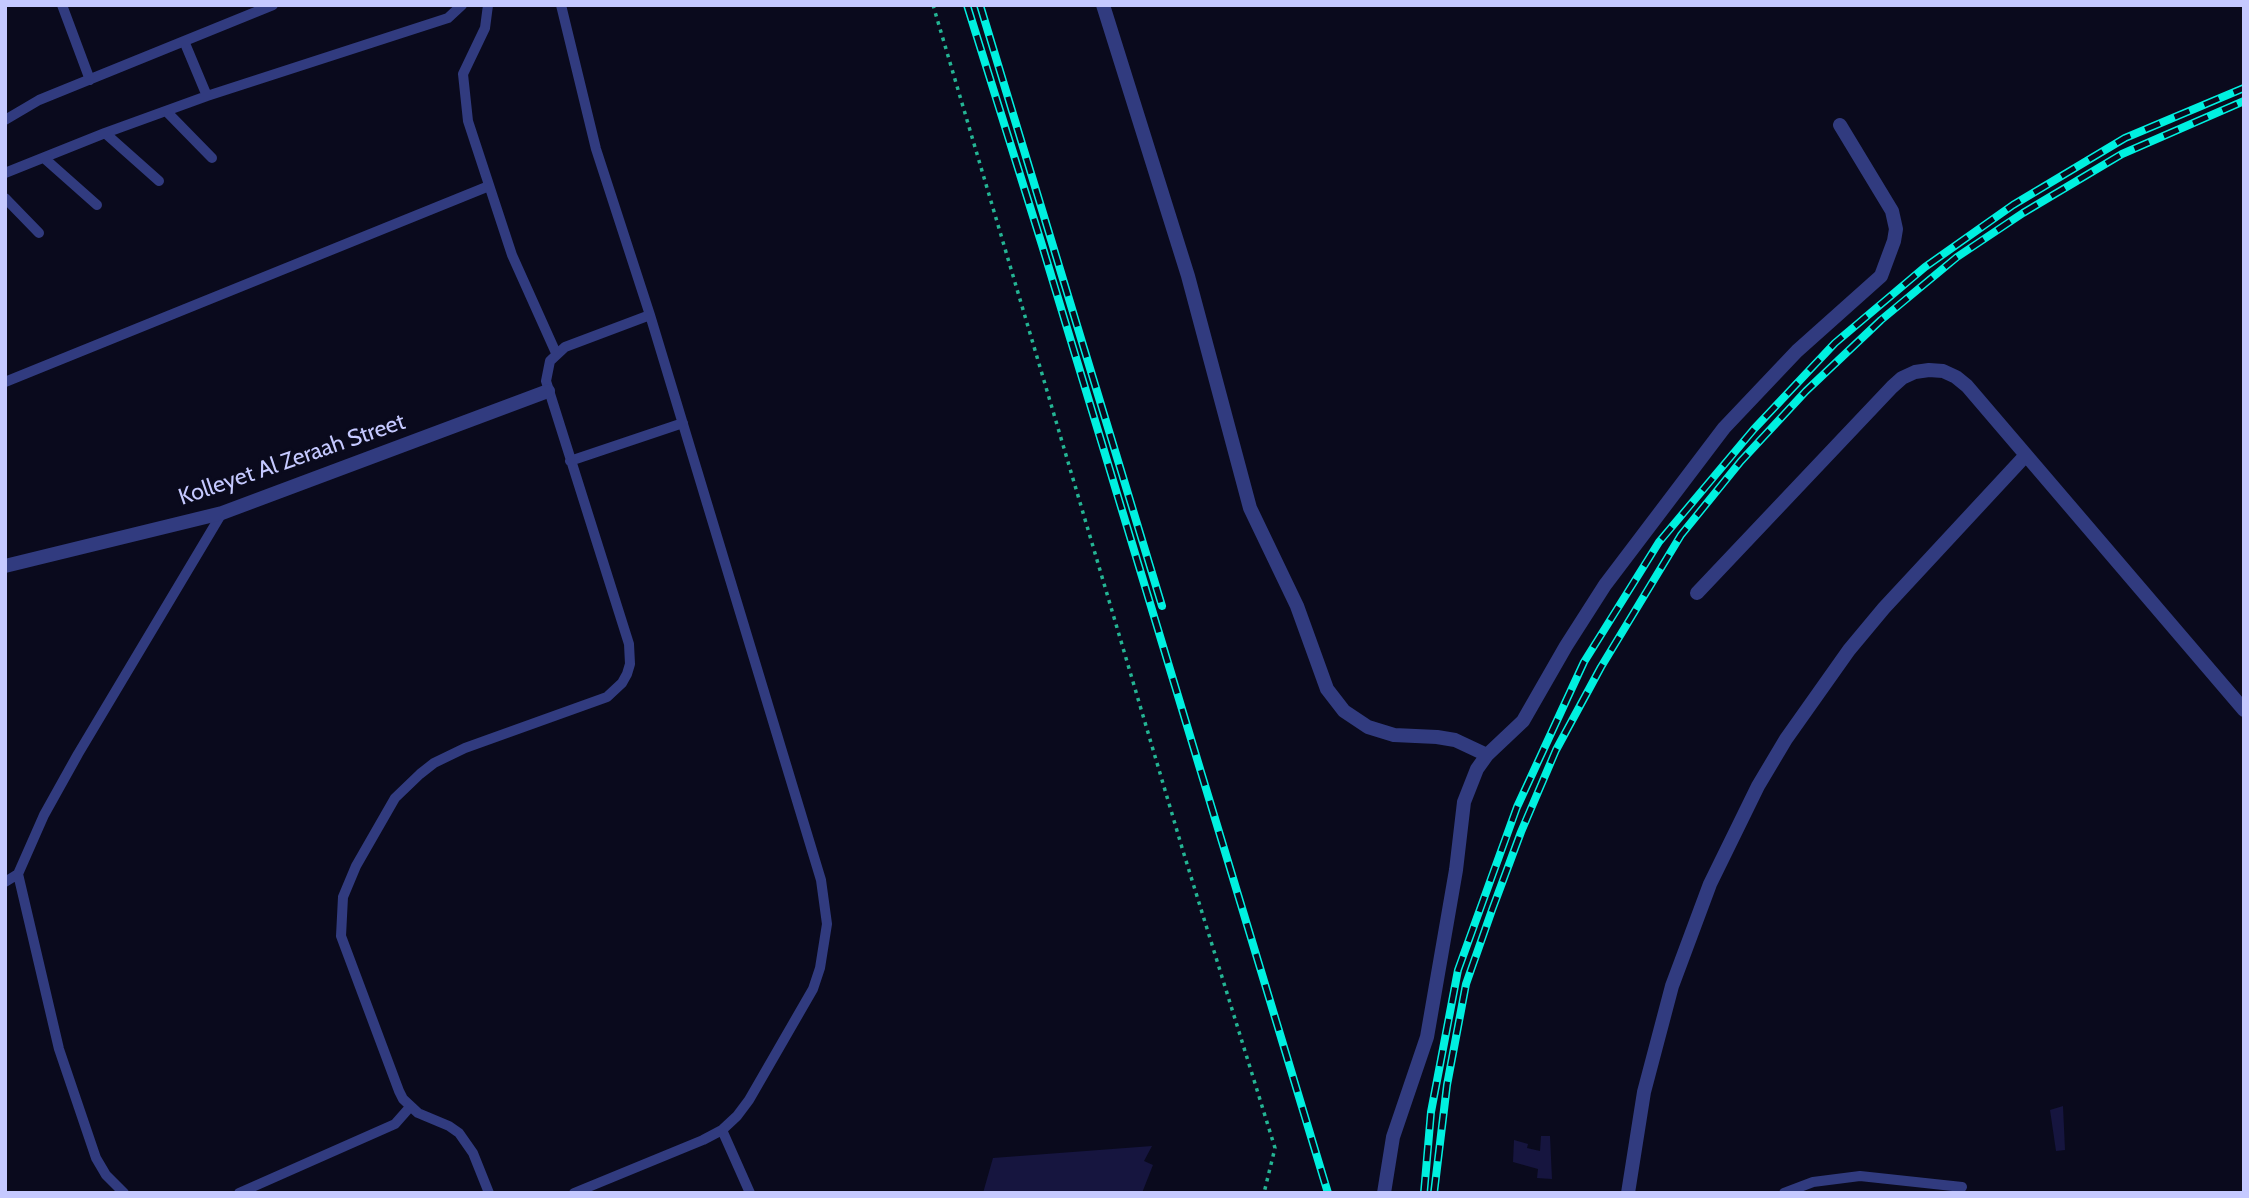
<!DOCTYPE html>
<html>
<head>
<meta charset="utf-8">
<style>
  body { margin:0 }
  #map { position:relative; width:2249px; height:1198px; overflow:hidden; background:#0a0a1d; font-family:Cabin,sans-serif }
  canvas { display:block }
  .frame { position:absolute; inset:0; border:7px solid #c5c9ff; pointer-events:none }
</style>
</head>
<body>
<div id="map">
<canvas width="2249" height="1198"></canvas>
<div class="frame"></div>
</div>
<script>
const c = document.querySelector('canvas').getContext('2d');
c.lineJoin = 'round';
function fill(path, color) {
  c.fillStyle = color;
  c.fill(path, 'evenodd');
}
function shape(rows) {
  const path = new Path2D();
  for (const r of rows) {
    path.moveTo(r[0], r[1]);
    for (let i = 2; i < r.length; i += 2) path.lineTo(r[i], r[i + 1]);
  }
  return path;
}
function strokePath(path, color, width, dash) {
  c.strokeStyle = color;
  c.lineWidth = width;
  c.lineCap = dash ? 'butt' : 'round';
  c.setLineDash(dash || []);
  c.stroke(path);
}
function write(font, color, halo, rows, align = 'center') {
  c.font = font + ' Cabin,sans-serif';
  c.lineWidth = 6;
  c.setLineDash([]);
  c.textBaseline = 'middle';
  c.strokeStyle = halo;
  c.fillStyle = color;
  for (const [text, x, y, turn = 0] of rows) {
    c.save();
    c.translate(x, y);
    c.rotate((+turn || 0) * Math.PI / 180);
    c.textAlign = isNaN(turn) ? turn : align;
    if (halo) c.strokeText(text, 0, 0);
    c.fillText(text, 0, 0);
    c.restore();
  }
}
fill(shape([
  [2063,1106,2065,1150,2056,1151,2050,1110],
  [1541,1136,1550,1136,1552,1179,1537,1178,1538,1169,1513,1162,1514,1140,1528,1144,1527,1148,1540,1151],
  [1152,1146,1144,1161,1153,1165,1142,1193,983,1193,993,1158]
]), '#16153f');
strokePath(shape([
  [933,5,1183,851,1275,1148,1264,1193]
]), '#24b594', 3.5, [3.5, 5]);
strokePath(shape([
  [62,5,90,80],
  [488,5,485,28,463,74,468,121,512,255,556,353],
  [561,5,596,149,650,315,821,880,827,924,820,968,813,989,749,1100,737,1116,722,1130,703,1140,574,1193],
  [184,41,207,96],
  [166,111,212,158],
  [5,120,39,100,273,5],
  [105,133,159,181],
  [44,158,97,205],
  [5,173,105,133,207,96,448,18,462,5],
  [5,198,39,233],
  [5,382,489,186],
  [570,461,683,423],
  [5,882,18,874],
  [722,1130,750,1193],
  [124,1193,106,1175,96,1158,59,1049,18,874,44,815,78,754,222,513],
  [239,1193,395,1124,410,1107],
  [489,1193,473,1153,459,1133,449,1126,418,1113,403,1099,399,1091,341,936,343,897,356,866,395,798,420,774,434,763,465,748,607,697,622,683,627,674,630,664,629,644,546,381,550,361,565,347,650,315],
  [1784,1193,1813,1182,1860,1176,1962,1187]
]), '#313b7f', 10);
strokePath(shape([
  [1103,5,1188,276,1250,508,1297,606,1327,689,1344,711,1368,727,1394,735,1437,737,1455,740,1487,755],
  [5,566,222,513,548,391],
  [1697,593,1892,387,1902,378,1915,372,1929,370,1943,371,1956,377,1967,386,2244,710],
  [1384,1193,1393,1137,1427,1037,1456,870,1464,802,1477,769,1487,755,1523,721,1566,646,1605,585,1724,428,1797,351,1881,276,1894,241,1896,229,1892,211,1840,125],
  [1628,1193,1644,1092,1672,986,1710,884,1758,786,1786,739,1849,650,1884,608,2026,455]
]), '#313b7f', 14);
const rail = shape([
  [967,5,1042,245,1328,1193],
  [980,5,1162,606],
  [1424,1193,1431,1112,1458,970,1517,807,1584,662,1659,542,1754,429,1835,343,1925,267,2013,205,2125,138,2244,88],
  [1434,1193,1447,1085,1466,984,1492,910,1521,832,1556,750,1601,667,1681,535,1741,461,1806,391,1881,320,1957,257,2023,213,2122,154,2244,101]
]);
strokePath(rail, '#00f0e0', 8);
strokePath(rail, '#0a0a1d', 5, [16]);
write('23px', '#c5c9ff', '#0a0a1d', [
  ["Kolleyet Al Zeraah Street",292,460,-19]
]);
</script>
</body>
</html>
